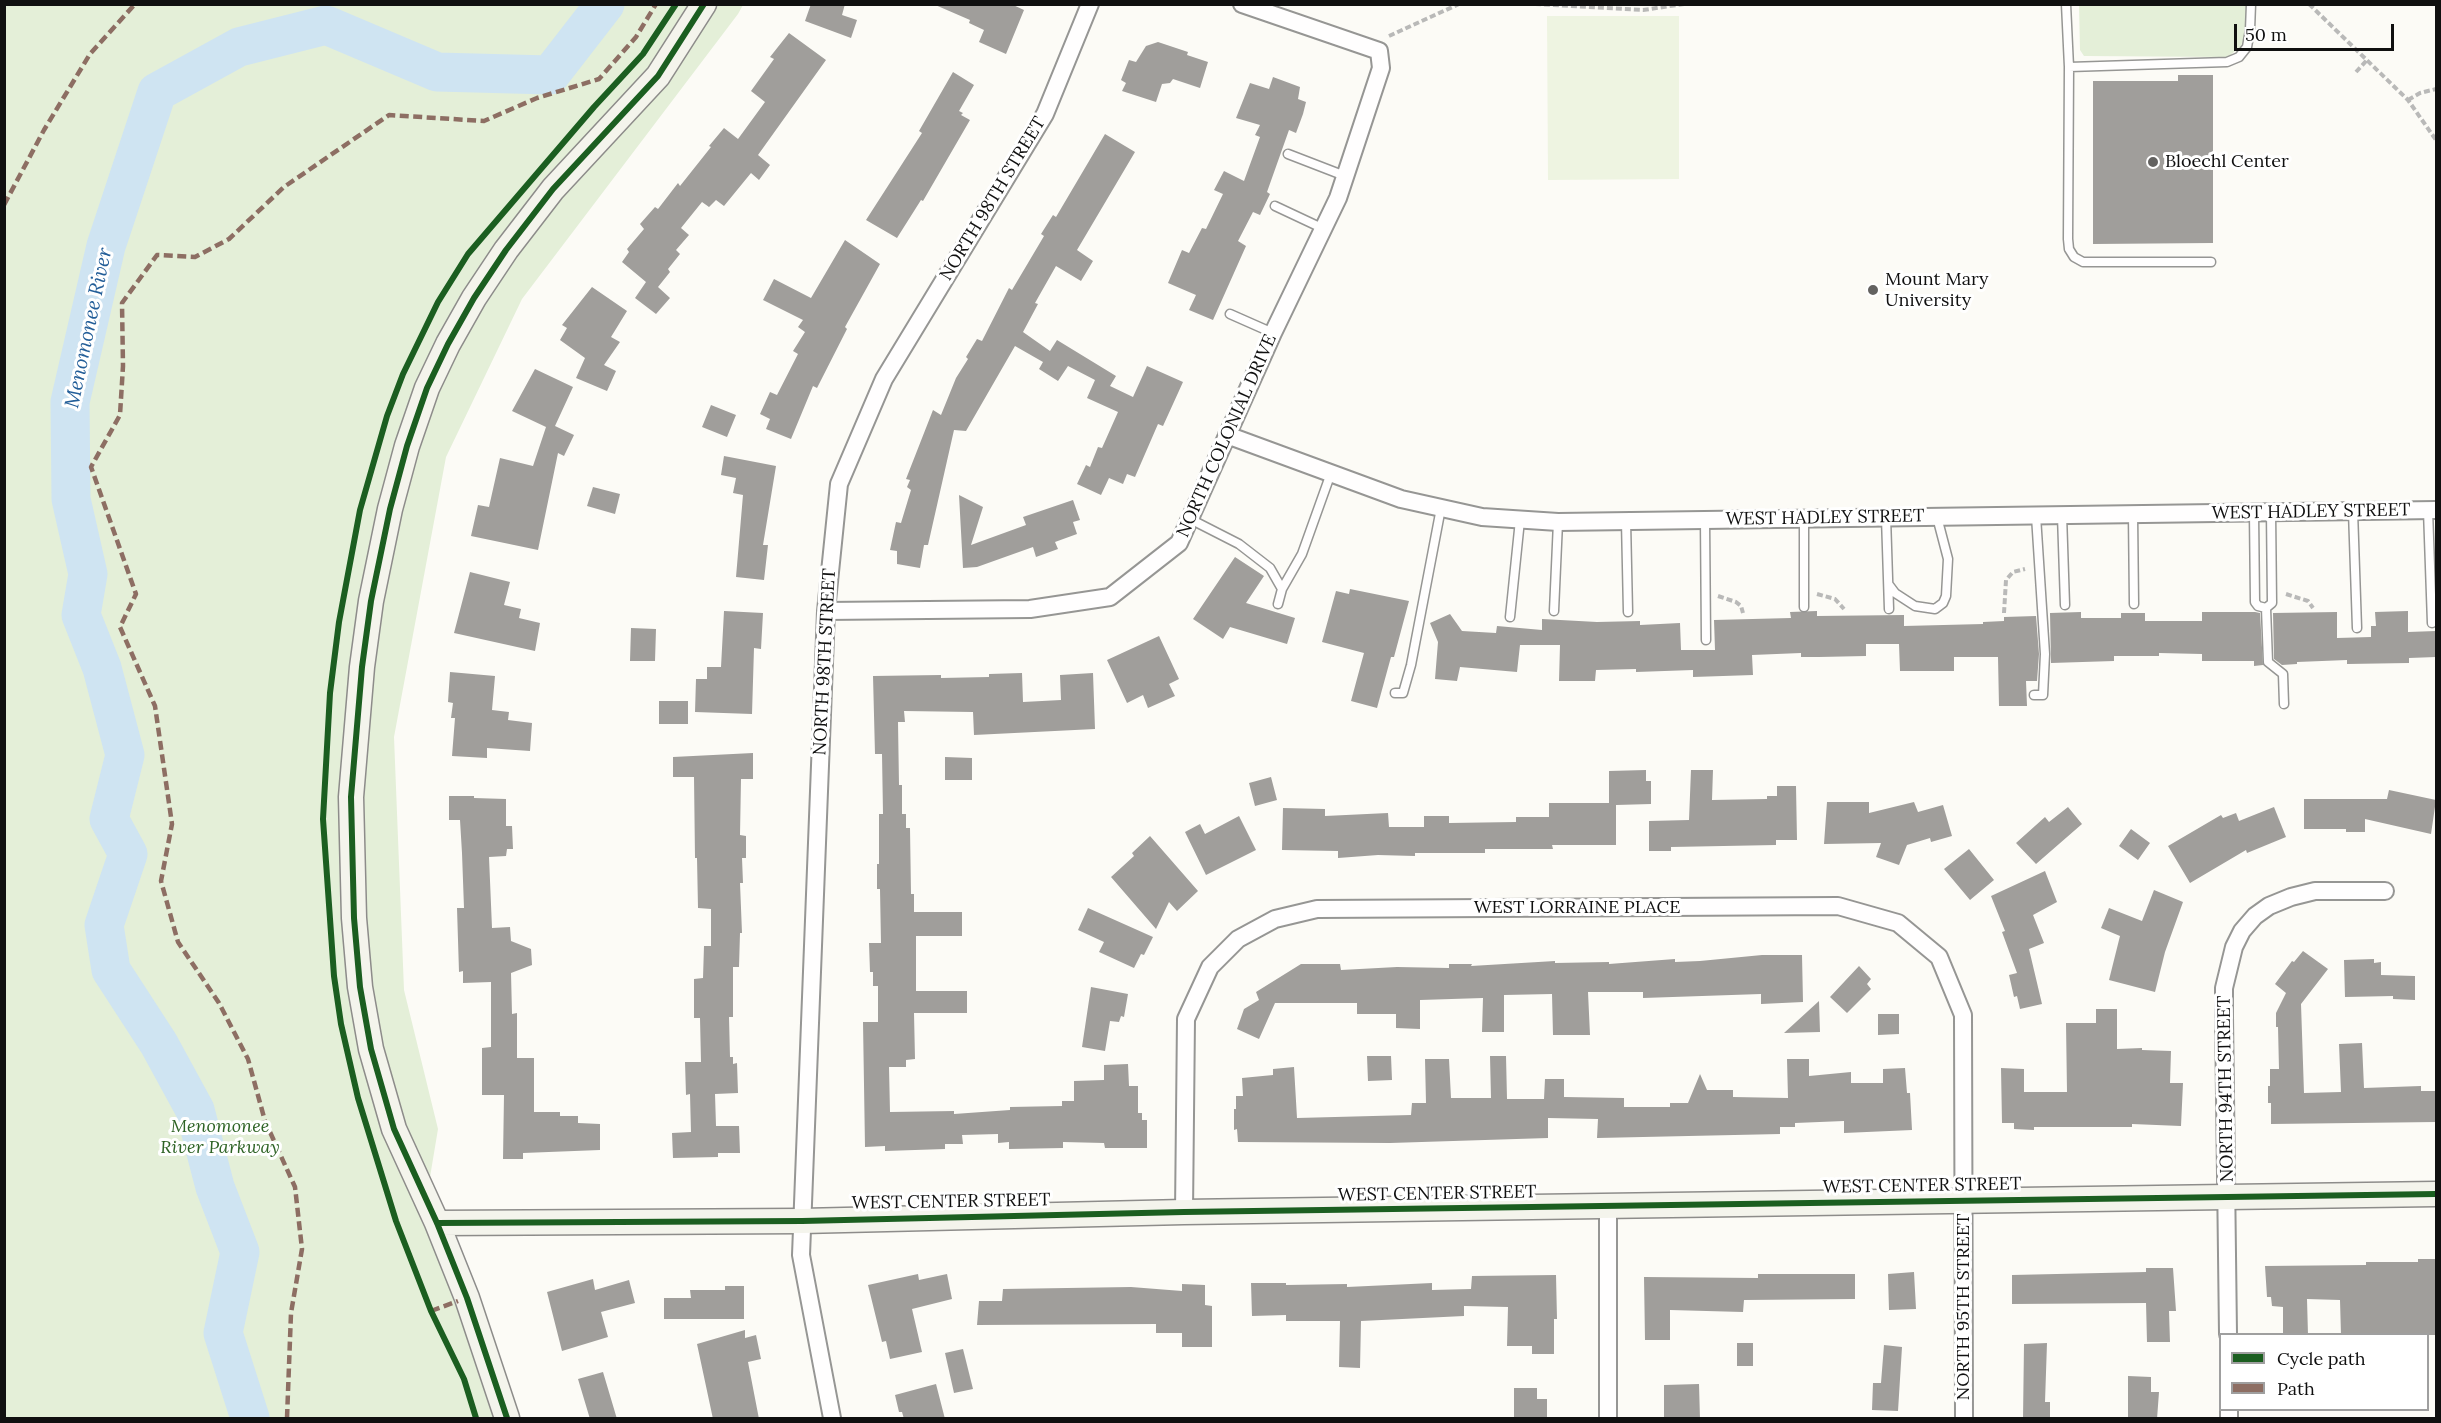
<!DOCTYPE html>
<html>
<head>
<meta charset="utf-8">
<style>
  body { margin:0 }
  #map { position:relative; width:2441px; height:1423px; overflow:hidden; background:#fcfbf6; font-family:Lora,serif }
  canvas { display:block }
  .frame { position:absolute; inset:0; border:6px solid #101010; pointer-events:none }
  .legend { position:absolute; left:2219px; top:1333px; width:210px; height:78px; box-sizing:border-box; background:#fff; border:2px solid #9f9f9f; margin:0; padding:8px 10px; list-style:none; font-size:18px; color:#101010 }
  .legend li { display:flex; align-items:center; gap:12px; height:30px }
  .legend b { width:30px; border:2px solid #9f9f9f }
  .scale { position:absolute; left:2234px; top:24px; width:160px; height:27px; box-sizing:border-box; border:3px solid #101010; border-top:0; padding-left:8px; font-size:18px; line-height:21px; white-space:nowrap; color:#101010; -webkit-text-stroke:4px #fff; paint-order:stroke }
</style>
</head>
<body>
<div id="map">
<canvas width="2441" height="1423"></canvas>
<div class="frame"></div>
<ul class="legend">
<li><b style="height:8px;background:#1b5e20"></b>Cycle path</li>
<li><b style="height:8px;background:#8d6e63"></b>Path</li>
</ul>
<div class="scale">50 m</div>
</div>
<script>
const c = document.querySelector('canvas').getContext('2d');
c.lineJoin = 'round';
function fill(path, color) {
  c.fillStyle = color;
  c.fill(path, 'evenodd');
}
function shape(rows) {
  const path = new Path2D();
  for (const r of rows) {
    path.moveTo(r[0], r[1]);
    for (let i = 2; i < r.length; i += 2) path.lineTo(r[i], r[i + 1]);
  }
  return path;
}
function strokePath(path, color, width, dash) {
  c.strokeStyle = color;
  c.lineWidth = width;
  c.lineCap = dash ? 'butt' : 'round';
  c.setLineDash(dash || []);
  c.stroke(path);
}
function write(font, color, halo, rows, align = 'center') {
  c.font = font + ' Lora,serif';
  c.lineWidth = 6;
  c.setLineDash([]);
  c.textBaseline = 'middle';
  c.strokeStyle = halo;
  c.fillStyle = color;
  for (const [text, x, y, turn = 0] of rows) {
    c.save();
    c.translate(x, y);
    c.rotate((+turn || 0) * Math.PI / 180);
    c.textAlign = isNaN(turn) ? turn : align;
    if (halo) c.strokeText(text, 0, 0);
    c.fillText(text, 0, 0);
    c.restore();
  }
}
fill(shape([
  [5,5,743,5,738,14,522,299,446,457,394,737,404,990,438,1129,430,1177,437,1223,506,1418,5,1418],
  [2079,5,2246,5,2246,31,2241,46,2228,57,2084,56,2080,50]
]), '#e4efd8');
fill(shape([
  [1547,16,1679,16,1679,179,1548,180]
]), '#eef4e1');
strokePath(shape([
  [250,1418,223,1333,240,1252,215,1187,195,1110,159,1044,111,970,104,925,128,854,109,819,125,755,102,668,81,615,88,574,71,499,70,402,106,246,157,92,239,47,326,25,437,72,550,75,605,4]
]), '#cfe4f2', 39);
fill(shape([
  [811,4,845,4,842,15,857,20,851,38,805,21],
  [933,4,1011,4,1024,10,1006,54,979,42,984,30,969,23,970,20],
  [789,33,826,60,758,155,770,165,759,180,751,173,724,206,716,200,709,207,702,202,681,228,689,235,676,250,680,254,668,269,670,272,658,287,670,298,656,314,635,298,646,282,622,262,629,252,627,249,644,229,640,224,655,207,658,209,678,183,680,186,711,147,709,146,724,128,738,139,765,102,751,91,774,59,770,57],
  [1158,42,1188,52,1187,55,1208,62,1200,88,1173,79,1170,83,1162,84,1156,102,1122,91,1126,83,1121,80,1129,60,1136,62,1146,46],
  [953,72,974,85,959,111,963,113,961,115,970,120,923,201,921,200,897,238,866,220,922,133,919,131],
  [2178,75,2213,75,2213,243,2093,244,2093,81,2178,81],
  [1273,77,1300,87,1298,99,1306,102,1303,114,1296,133,1289,130,1267,192,1270,194,1260,215,1253,212,1238,241,1246,246,1213,320,1189,310,1196,295,1168,283,1182,250,1189,253,1202,228,1206,229,1223,194,1214,190,1224,171,1244,181,1260,137,1255,135,1260,125,1236,118,1250,83,1269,89],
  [1105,134,1135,152,1077,250,1093,261,1081,281,1056,266,1035,303,1038,304,1023,332,1050,351,1057,340,1116,376,1110,386,1133,397,1147,366,1183,382,1163,426,1158,424,1135,477,1127,474,1123,484,1109,478,1101,495,1077,484,1086,465,1090,467,1098,447,1102,448,1118,412,1087,398,1095,380,1068,366,1058,381,1039,369,1043,362,1015,346,966,431,954,430,928,545,924,545,920,568,897,564,897,551,890,550,896,522,901,523,911,490,907,487,910,480,906,479,933,410,941,415,956,378,968,359,966,357,977,339,982,341,1009,288,1012,290,1044,236,1041,234,1053,215,1056,217],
  [845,240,880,264,845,327,847,329,817,388,813,386,791,439,766,429,770,419,760,414,770,392,777,395,798,354,793,351,805,332,798,327,803,320,763,300,774,279,811,298],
  [592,287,627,311,611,337,620,342,604,365,616,371,607,391,576,378,585,358,560,340,567,328,562,325],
  [535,369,573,387,555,426,574,435,564,456,558,453,538,550,471,536,478,505,489,507,500,458,533,466,546,427,512,411],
  [711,405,736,415,727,437,702,427],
  [724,456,776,466,763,545,768,545,764,580,736,577,743,495,733,493,736,478,721,475],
  [593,487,620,494,615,514,587,506],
  [959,495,983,507,971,545,1026,525,1023,517,1073,500,1080,520,1073,522,1077,534,1055,542,1058,549,1036,557,1033,547,977,567,963,568],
  [1235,557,1264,576,1246,603,1295,618,1287,644,1230,627,1223,639,1193,619],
  [470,572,510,582,504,605,521,609,519,618,540,623,535,651,454,633],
  [1350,589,1409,601,1394,657,1391,657,1377,708,1351,701,1364,653,1322,642,1336,591,1349,594],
  [724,611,763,613,761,649,754,648,752,714,695,712,696,679,707,679,707,667,721,667],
  [1817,611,1817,616,1904,615,1904,626,1983,624,1983,622,2004,621,2004,617,2036,616,2039,654,2037,681,2026,681,2027,706,1999,706,1998,657,1954,657,1954,671,1900,671,1899,644,1866,644,1866,656,1819,657,1801,657,1801,653,1752,655,1753,675,1693,677,1693,670,1636,672,1636,669,1596,670,1595,681,1559,681,1560,645,1520,645,1517,672,1460,667,1457,681,1435,679,1438,642,1430,623,1450,614,1462,631,1496,633,1497,626,1542,630,1542,619,1597,622,1640,621,1640,625,1680,623,1681,650,1715,650,1714,620,1791,618,1790,612],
  [2408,611,2408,632,2436,631,2436,657,2409,658,2409,663,2347,664,2347,660,2297,662,2297,664,2282,665,2274,659,2273,613,2337,612,2337,638,2371,637,2371,626,2376,626,2375,612],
  [2081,612,2081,618,2121,618,2121,613,2145,613,2145,621,2202,621,2202,612,2255,612,2260,613,2263,665,2254,666,2254,661,2202,661,2202,654,2159,653,2159,656,2114,656,2114,661,2051,663,2050,613],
  [631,628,656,629,655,661,630,661],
  [1159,636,1179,679,1169,684,1175,696,1148,708,1143,695,1127,703,1107,660],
  [450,672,495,676,492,710,509,712,508,720,532,723,530,751,487,748,487,758,452,756,455,718,451,718,453,703,448,702],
  [1022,673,1023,702,1061,700,1060,675,1093,673,1095,729,974,735,973,712,904,711,905,722,898,722,899,785,902,785,902,814,906,814,906,828,910,828,911,894,914,894,914,912,962,912,962,936,916,936,916,991,967,991,967,1013,914,1013,915,1059,906,1060,906,1067,889,1067,890,1112,954,1111,954,1114,1010,1110,1010,1107,1062,1106,1062,1101,1074,1101,1074,1081,1104,1080,1104,1065,1128,1064,1129,1086,1138,1086,1138,1113,1142,1113,1142,1120,1147,1120,1147,1148,1105,1148,1104,1143,1063,1142,1063,1148,1009,1149,1009,1142,998,1143,998,1134,962,1135,963,1144,945,1144,945,1149,885,1151,885,1146,865,1147,863,1022,878,1022,878,986,873,986,873,972,870,972,869,943,881,943,880,889,877,889,877,864,879,864,879,814,883,814,882,754,875,754,873,676,941,675,941,678,989,677,989,674],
  [659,701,688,701,688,724,659,724],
  [753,753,753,779,741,779,740,835,746,836,746,858,742,858,743,883,740,883,742,933,740,933,739,967,733,967,733,1017,729,1017,730,1057,733,1057,733,1064,737,1063,738,1093,715,1094,716,1126,739,1126,740,1153,718,1153,718,1157,673,1158,672,1133,691,1132,690,1094,686,1095,685,1062,701,1062,700,1018,694,1018,694,979,703,978,704,946,711,946,711,909,698,908,697,858,695,858,694,777,673,777,673,757],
  [945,757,972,758,972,780,945,780],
  [1646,770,1646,781,1651,781,1651,804,1616,805,1616,845,1552,845,1553,849,1485,849,1485,853,1415,853,1415,856,1378,855,1338,858,1338,851,1282,850,1283,808,1325,809,1325,816,1388,813,1389,827,1424,827,1424,816,1449,816,1449,823,1516,822,1516,817,1549,817,1549,803,1609,803,1609,771],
  [1691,770,1713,770,1712,800,1767,799,1767,796,1777,796,1777,786,1796,786,1797,840,1776,840,1776,845,1671,847,1671,851,1649,851,1649,821,1689,820],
  [1271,777,1277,800,1255,806,1249,783],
  [2389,790,2436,800,2431,834,2365,819,2365,832,2346,832,2346,829,2304,829,2304,799,2387,799],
  [449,796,474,796,474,798,506,799,506,826,512,826,513,849,507,849,506,856,489,857,492,928,510,927,511,941,531,949,532,965,511,973,512,1014,517,1013,517,1058,534,1058,534,1112,560,1112,560,1116,578,1116,578,1123,600,1124,600,1150,523,1153,523,1159,503,1159,504,1095,482,1095,482,1048,491,1047,491,982,463,983,463,971,459,972,457,908,464,908,462,853,460,820,449,820],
  [1827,802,1869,802,1869,813,1914,802,1918,812,1943,805,1952,836,1931,842,1930,838,1907,845,1899,865,1876,857,1881,843,1824,844],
  [2068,807,2082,824,2036,864,2016,843,2045,817,2049,822],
  [2274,807,2286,837,2247,853,2246,850,2190,883,2168,846,2221,815,2223,818,2236,813,2239,821],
  [1239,816,1256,850,1206,875,1185,832,1200,824,1205,834],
  [2131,829,2150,843,2138,860,2119,846],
  [1150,836,1198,891,1177,911,1169,902,1156,929,1111,877,1134,856,1132,853],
  [1969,849,1994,880,1970,900,1944,869],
  [2045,871,2057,902,2033,915,2044,943,2029,949,2042,1004,2020,1009,2017,996,2014,997,2009,975,2017,973,2002,932,2005,931,1991,896],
  [2154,890,2183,902,2165,952,2155,992,2109,980,2120,936,2101,928,2109,908,2142,921],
  [1088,908,1153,937,1144,955,1141,954,1134,968,1099,952,1104,942,1078,930],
  [2303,951,2328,969,2301,1004,2304,1093,2341,1092,2339,1044,2362,1043,2364,1088,2421,1086,2421,1091,2436,1091,2436,1122,2271,1124,2271,1103,2268,1103,2268,1086,2270,1086,2270,1069,2279,1069,2278,1027,2276,1027,2276,1013,2286,993,2275,984,2292,961,2294,962],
  [1762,955,1802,955,1803,1002,1761,1004,1761,994,1643,998,1643,992,1588,992,1590,1035,1553,1035,1552,994,1504,995,1504,1032,1482,1032,1483,998,1420,1000,1420,1029,1396,1028,1396,1014,1357,1014,1357,1003,1275,1003,1259,1039,1237,1029,1244,1009,1259,1000,1256,992,1301,964,1340,964,1341,970,1397,967,1449,968,1449,964,1472,964,1471,966,1555,961,1555,963,1609,962,1609,964,1675,959,1675,962,1700,961],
  [2374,959,2374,963,2381,962,2381,975,2415,976,2415,1000,2393,999,2393,996,2345,997,2344,960],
  [1859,966,1871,979,1867,984,1871,989,1847,1013,1830,997],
  [1091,987,1128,994,1124,1017,1121,1016,1119,1022,1110,1021,1105,1051,1082,1047],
  [1819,1001,1820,1032,1784,1033],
  [2096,1009,2117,1009,2117,1049,2142,1048,2142,1050,2171,1051,2170,1083,2183,1083,2181,1126,2132,1124,2132,1127,2034,1127,2034,1130,2014,1129,2014,1123,2002,1123,2001,1068,2024,1069,2024,1092,2067,1092,2066,1023,2096,1023],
  [1878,1014,1899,1014,1899,1034,1878,1035],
  [1367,1056,1391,1056,1392,1080,1368,1081],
  [1490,1056,1506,1056,1507,1099,1544,1099,1545,1079,1564,1079,1564,1097,1624,1098,1624,1107,1670,1107,1670,1103,1688,1103,1700,1074,1707,1090,1733,1090,1733,1097,1788,1098,1787,1059,1809,1059,1809,1076,1851,1072,1851,1083,1883,1083,1883,1069,1905,1068,1907,1093,1910,1093,1912,1130,1844,1133,1844,1121,1795,1123,1795,1127,1780,1127,1780,1134,1597,1138,1598,1119,1548,1118,1548,1138,1390,1143,1238,1142,1237,1129,1234,1130,1234,1109,1236,1109,1236,1096,1243,1096,1242,1078,1273,1075,1273,1069,1294,1067,1297,1118,1411,1115,1412,1103,1426,1103,1425,1059,1449,1059,1451,1098,1491,1098],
  [2418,1259,2436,1259,2436,1335,2341,1335,2340,1300,2307,1299,2308,1335,2283,1335,2283,1307,2272,1306,2271,1297,2267,1297,2265,1266,2366,1265,2366,1262,2418,1262],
  [2146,1268,2173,1268,2176,1311,2169,1311,2170,1342,2147,1342,2146,1303,2012,1304,2012,1275,2146,1272],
  [1914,1272,1916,1309,1889,1310,1888,1274],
  [918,1274,919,1280,947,1274,952,1299,912,1309,922,1352,890,1359,886,1341,882,1342,868,1285],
  [1758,1274,1855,1274,1855,1299,1744,1300,1743,1312,1670,1310,1670,1340,1645,1340,1644,1277,1758,1278],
  [1556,1275,1557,1319,1554,1319,1554,1354,1532,1354,1532,1346,1507,1346,1508,1307,1464,1306,1464,1316,1361,1321,1360,1368,1339,1367,1340,1321,1286,1321,1286,1315,1252,1316,1251,1283,1286,1283,1286,1285,1347,1284,1347,1287,1432,1283,1432,1290,1471,1289,1472,1276],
  [593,1279,595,1290,629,1280,635,1303,601,1312,608,1337,562,1351,547,1292],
  [1182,1284,1205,1285,1205,1305,1212,1306,1212,1347,1182,1347,1182,1333,1156,1333,1156,1324,977,1325,979,1301,1002,1301,1003,1289,1131,1287,1182,1291],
  [725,1286,744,1286,744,1319,664,1319,664,1298,691,1298,690,1290,725,1290],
  [745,1330,745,1338,756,1335,761,1359,748,1362,759,1419,713,1419,697,1344],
  [1737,1343,1753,1343,1753,1366,1737,1366],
  [2047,1343,2045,1402,2050,1402,2050,1419,2023,1419,2024,1344],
  [1884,1345,1902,1347,1898,1411,1872,1410,1873,1383,1881,1383],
  [963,1349,973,1389,954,1393,945,1353],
  [603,1372,617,1419,590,1419,578,1379],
  [2128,1376,2151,1377,2151,1392,2159,1392,2157,1419,2128,1419],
  [936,1384,945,1419,904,1419,902,1412,899,1412,895,1395],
  [1699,1384,1700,1419,1664,1419,1664,1385],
  [1514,1388,1537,1388,1537,1399,1547,1399,1547,1419,1514,1419]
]), '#a09e9b');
const lane = shape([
  [2066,4,2069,67,2227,62,2239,57,2247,47,2250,30,2251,4],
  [2069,67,2068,239,2069,249,2074,257,2083,262,2211,262],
  [1288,154,1345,176],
  [1275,206,1324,229],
  [1230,314,1273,333],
  [2428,510,2432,623],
  [2353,511,2357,628],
  [2254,513,2255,602,2258,606,2266,608,2272,603,2271,512],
  [2133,514,2134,604],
  [2062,515,2065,605],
  [1886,517,1889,609],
  [1190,519,1239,544,1270,568,1282,589,1278,604],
  [1804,519,1804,607],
  [1705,520,1706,640],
  [1626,521,1628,612],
  [1889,585,1895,593,1915,606,1935,609,1943,603,1946,596,1948,559,1937,517],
  [1282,589,1302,554,1331,473],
  [2266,608,2268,662,2283,674,2284,704],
  [1554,611,1558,522],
  [1510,617,1520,520],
  [1395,693,1403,693,1411,665,1441,508],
  [2034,695,2043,695,2045,654,2036,516]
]);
const street = shape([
  [1227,435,1401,499,1482,517,1558,522,2436,510],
  [826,611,1030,609,1110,597,1179,543,1273,333,1338,198,1381,68,1379,51,1242,4],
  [1184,1212,1186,1019,1210,967,1238,939,1275,919,1317,909,1838,906,1898,923,1939,957,1963,1015,1964,1418],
  [2228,1334,2224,1016,2224,988,2234,947,2242,931,2255,916,2269,906,2291,897,2315,891,2385,891],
  [2229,1410,2229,1418],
  [832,1418,801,1255,826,611,839,484,884,379,1045,114,1090,4],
  [1608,1418,1608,1207]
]);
const secondary = shape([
  [437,1223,802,1221,1184,1212,2436,1194],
  [507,1418,467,1298,437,1223,394,1129,371,1049,360,987,354,918,351,797,362,667,371,601,390,509,407,446,427,388,448,344,474,298,506,250,553,189,658,76,704,4]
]);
strokePath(lane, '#969694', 11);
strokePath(street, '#969694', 20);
strokePath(secondary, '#8d8c8a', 27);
strokePath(shape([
  [1535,4,1643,10,1684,4],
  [2309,4,2408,100,2436,140],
  [1389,36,1459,4],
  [2356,72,2368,59],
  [2408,100,2420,93,2436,89],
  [4,203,5,204],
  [1817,594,1835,599,1844,609],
  [2286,594,2308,601,2313,608],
  [1718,596,1736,602,1741,606,1743,613],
  [2004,613,2006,580,2013,572,2025,569]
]), '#b9b9b8', 4, [6, 3]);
strokePath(lane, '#fffefe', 8);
strokePath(street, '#fffefe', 16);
strokePath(secondary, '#f4f4ec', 24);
strokePath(shape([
  [4,205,44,130,90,54,135,4],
  [431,1311,458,1301],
  [287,1418,291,1313,302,1249,295,1187,265,1121,248,1059,219,1003,178,942,161,881,172,824,155,706,120,627,136,594,91,467,120,415,123,366,122,303,157,255,195,257,229,239,284,187,389,115,484,121,537,98,599,79,636,37,656,4]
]), '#8d6e63', 4.5, [9, 4.5]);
strokePath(shape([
  [437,1223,802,1221,1184,1212,2436,1194],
  [476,1418,464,1379,431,1311,396,1221,358,1098,341,1024,334,976,323,819,330,693,339,622,360,510,387,416,403,374,438,302,468,254,594,107,643,54,676,4],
  [507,1418,467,1298,437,1223,394,1129,371,1049,360,987,354,918,351,797,362,667,371,601,390,509,407,446,427,388,448,344,474,298,506,250,553,189,658,76,704,4]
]), '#1b5e20', 6);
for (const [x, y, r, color] of [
  [2153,162,6,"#636260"],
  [1873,290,6,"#636260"]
]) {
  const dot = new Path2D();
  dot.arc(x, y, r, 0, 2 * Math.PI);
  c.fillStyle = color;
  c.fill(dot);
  strokePath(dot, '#fff', 2);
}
write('18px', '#101010', '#fff', [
  ["Bloechl Center",2165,162],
  ["Mount Mary",1885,280],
  ["University",1885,301]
], 'left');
write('18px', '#101010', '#fff', [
  ["NORTH 98TH STREET",993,199,-59],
  ["NORTH COLONIAL DRIVE",1227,436,-66],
  ["WEST HADLEY STREET",2311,512,-1],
  ["WEST HADLEY STREET",1825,518,-1],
  ["NORTH 98TH STREET",825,662,-87],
  ["WEST LORRAINE PLACE",1577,908],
  ["NORTH 94TH STREET",2226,1089,-91],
  ["WEST CENTER STREET",1922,1186,-1],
  ["WEST CENTER STREET",1437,1194,-1],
  ["WEST CENTER STREET",951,1202,-1],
  ["NORTH 95TH STREET",1964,1307,-90]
]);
write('italic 18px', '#2e6325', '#fff', [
  ["Menomonee",220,1127],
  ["River Parkway",220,1148]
]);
write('italic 20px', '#235e98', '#fff', [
  ["Menomonee River",89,328,-78]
]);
</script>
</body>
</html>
